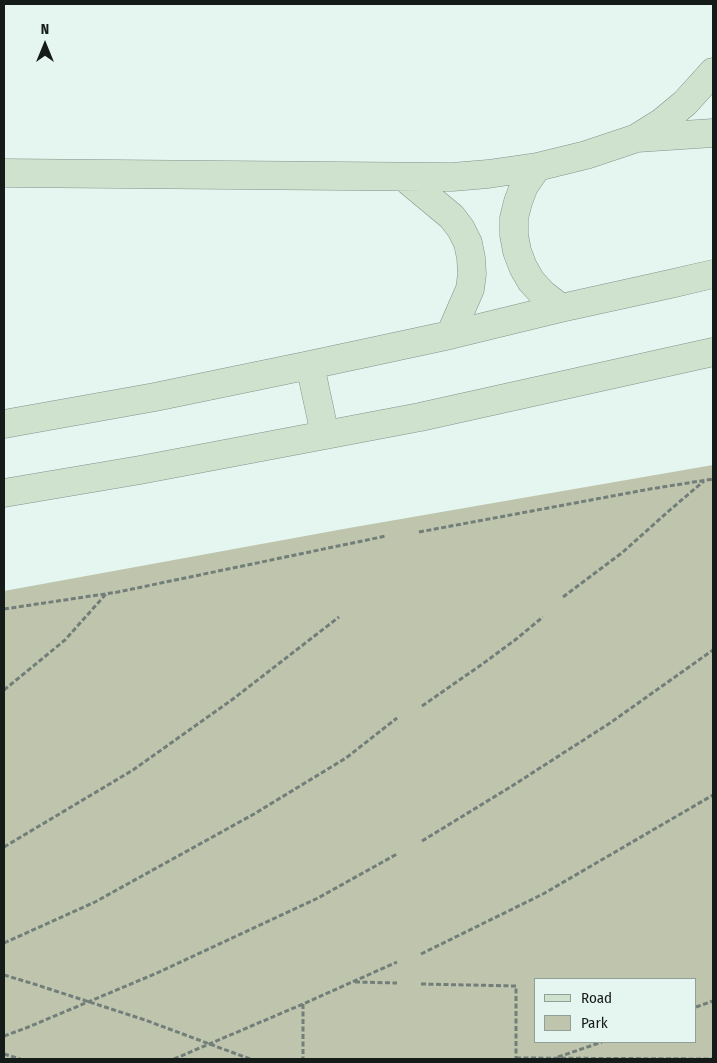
<!DOCTYPE html>
<html>
<head>
<meta charset="utf-8">
<style>
  body { margin:0 }
  #map { position:relative; width:717px; height:1063px; overflow:hidden; background:#e4f6ef; font-family:"Fira Sans Condensed",sans-serif }
  canvas { display:block }
  .frame { position:absolute; inset:0; border:5px solid #151b19; pointer-events:none }
  .legend { position:absolute; left:534px; top:978px; width:162px; height:65px; box-sizing:border-box; background:#e4f6ef; border:1px solid #919e99; margin:0; padding:6px 9px; list-style:none; font-size:15px; color:#151b19 }
  .legend li { display:flex; align-items:center; gap:10px; height:25px }
  .legend b { width:25px; border:1px solid #919e99 }
  .north { position:absolute; left:20px; top:20px; width:50px; height:50px; -webkit-text-stroke:4px #e4f6ef; paint-order:stroke; rotate:0deg; font-size:14px; font-weight:700; line-height:20px; text-align:center; color:#151b19 }
  .north::after { content:''; display:block; margin:auto; width:18px; height:22px; background:#151b19; clip-path:polygon(50% 0,100% 100%,50% 72%,0 100%) }
</style>
</head>
<body>
<div id="map">
<canvas width="717" height="1063"></canvas>
<div class="frame"></div>
<ul class="legend">
<li><b style="height:6px;background:#cee2ce"></b>Road</li>
<li><b style="height:14px;background:#bfc5ad"></b>Park</li>
</ul>
<div class="north">N</div>
</div>
<script>
const c = document.querySelector('canvas').getContext('2d');
c.lineJoin = 'round';
function fill(path, color) {
  c.fillStyle = color;
  c.fill(path, 'evenodd');
}
function shape(rows) {
  const path = new Path2D();
  for (const r of rows) {
    path.moveTo(r[0], r[1]);
    for (let i = 2; i < r.length; i += 2) path.lineTo(r[i], r[i + 1]);
  }
  return path;
}
function strokePath(path, color, width, dash) {
  c.strokeStyle = color;
  c.lineWidth = width;
  c.lineCap = dash ? 'butt' : 'round';
  c.setLineDash(dash || []);
  c.stroke(path);
}
fill(shape([
  [713,465,713,1059,4,1059,4,591,349,528],
  [536,979,696,979,696,1042,536,1042]
]), '#bfc5ad');
const secondary = shape([
  [638,137,662,122,685,103,713,72],
  [537,167,524,186,518,202,514,218,514,235,517,251,523,267,531,281,543,294,561,308],
  [4,173,452,177,488,174,537,167,586,155,637,138,713,133],
  [404,177,452,217,461,229,468,243,471,258,472,274,470,289,450,335],
  [310,365,325,435],
  [4,424,155,397,310,365,450,335,561,308,670,284,713,274],
  [4,493,140,470,325,435,420,417,713,352]
]);
strokePath(secondary, '#82928c', 29);
strokePath(shape([
  [419,532,650,489,713,479],
  [563,597,623,552,671,509,704,481],
  [4,609,118,592,386,536],
  [4,690,65,640,106,594],
  [422,706,481,665,515,640,543,617],
  [422,841,512,786,610,723,713,650],
  [4,847,133,770,233,699,339,617],
  [4,943,95,902,254,814,346,758,397,718],
  [421,954,543,894,713,795],
  [4,975,34,984,145,1020,250,1059],
  [355,982,397,983],
  [421,984,516,986,516,1059],
  [303,1004,303,1059],
  [696,1007,713,1001],
  [4,1036,26,1028,157,973,318,898,397,854],
  [4,1054,20,1059],
  [558,1057,602,1042],
  [516,1058,713,1059],
  [174,1059,303,1004,397,962]
]), '#727e79', 3, [5, 2.5]);
strokePath(secondary, '#cee2ce', 28);
</script>
</body>
</html>
